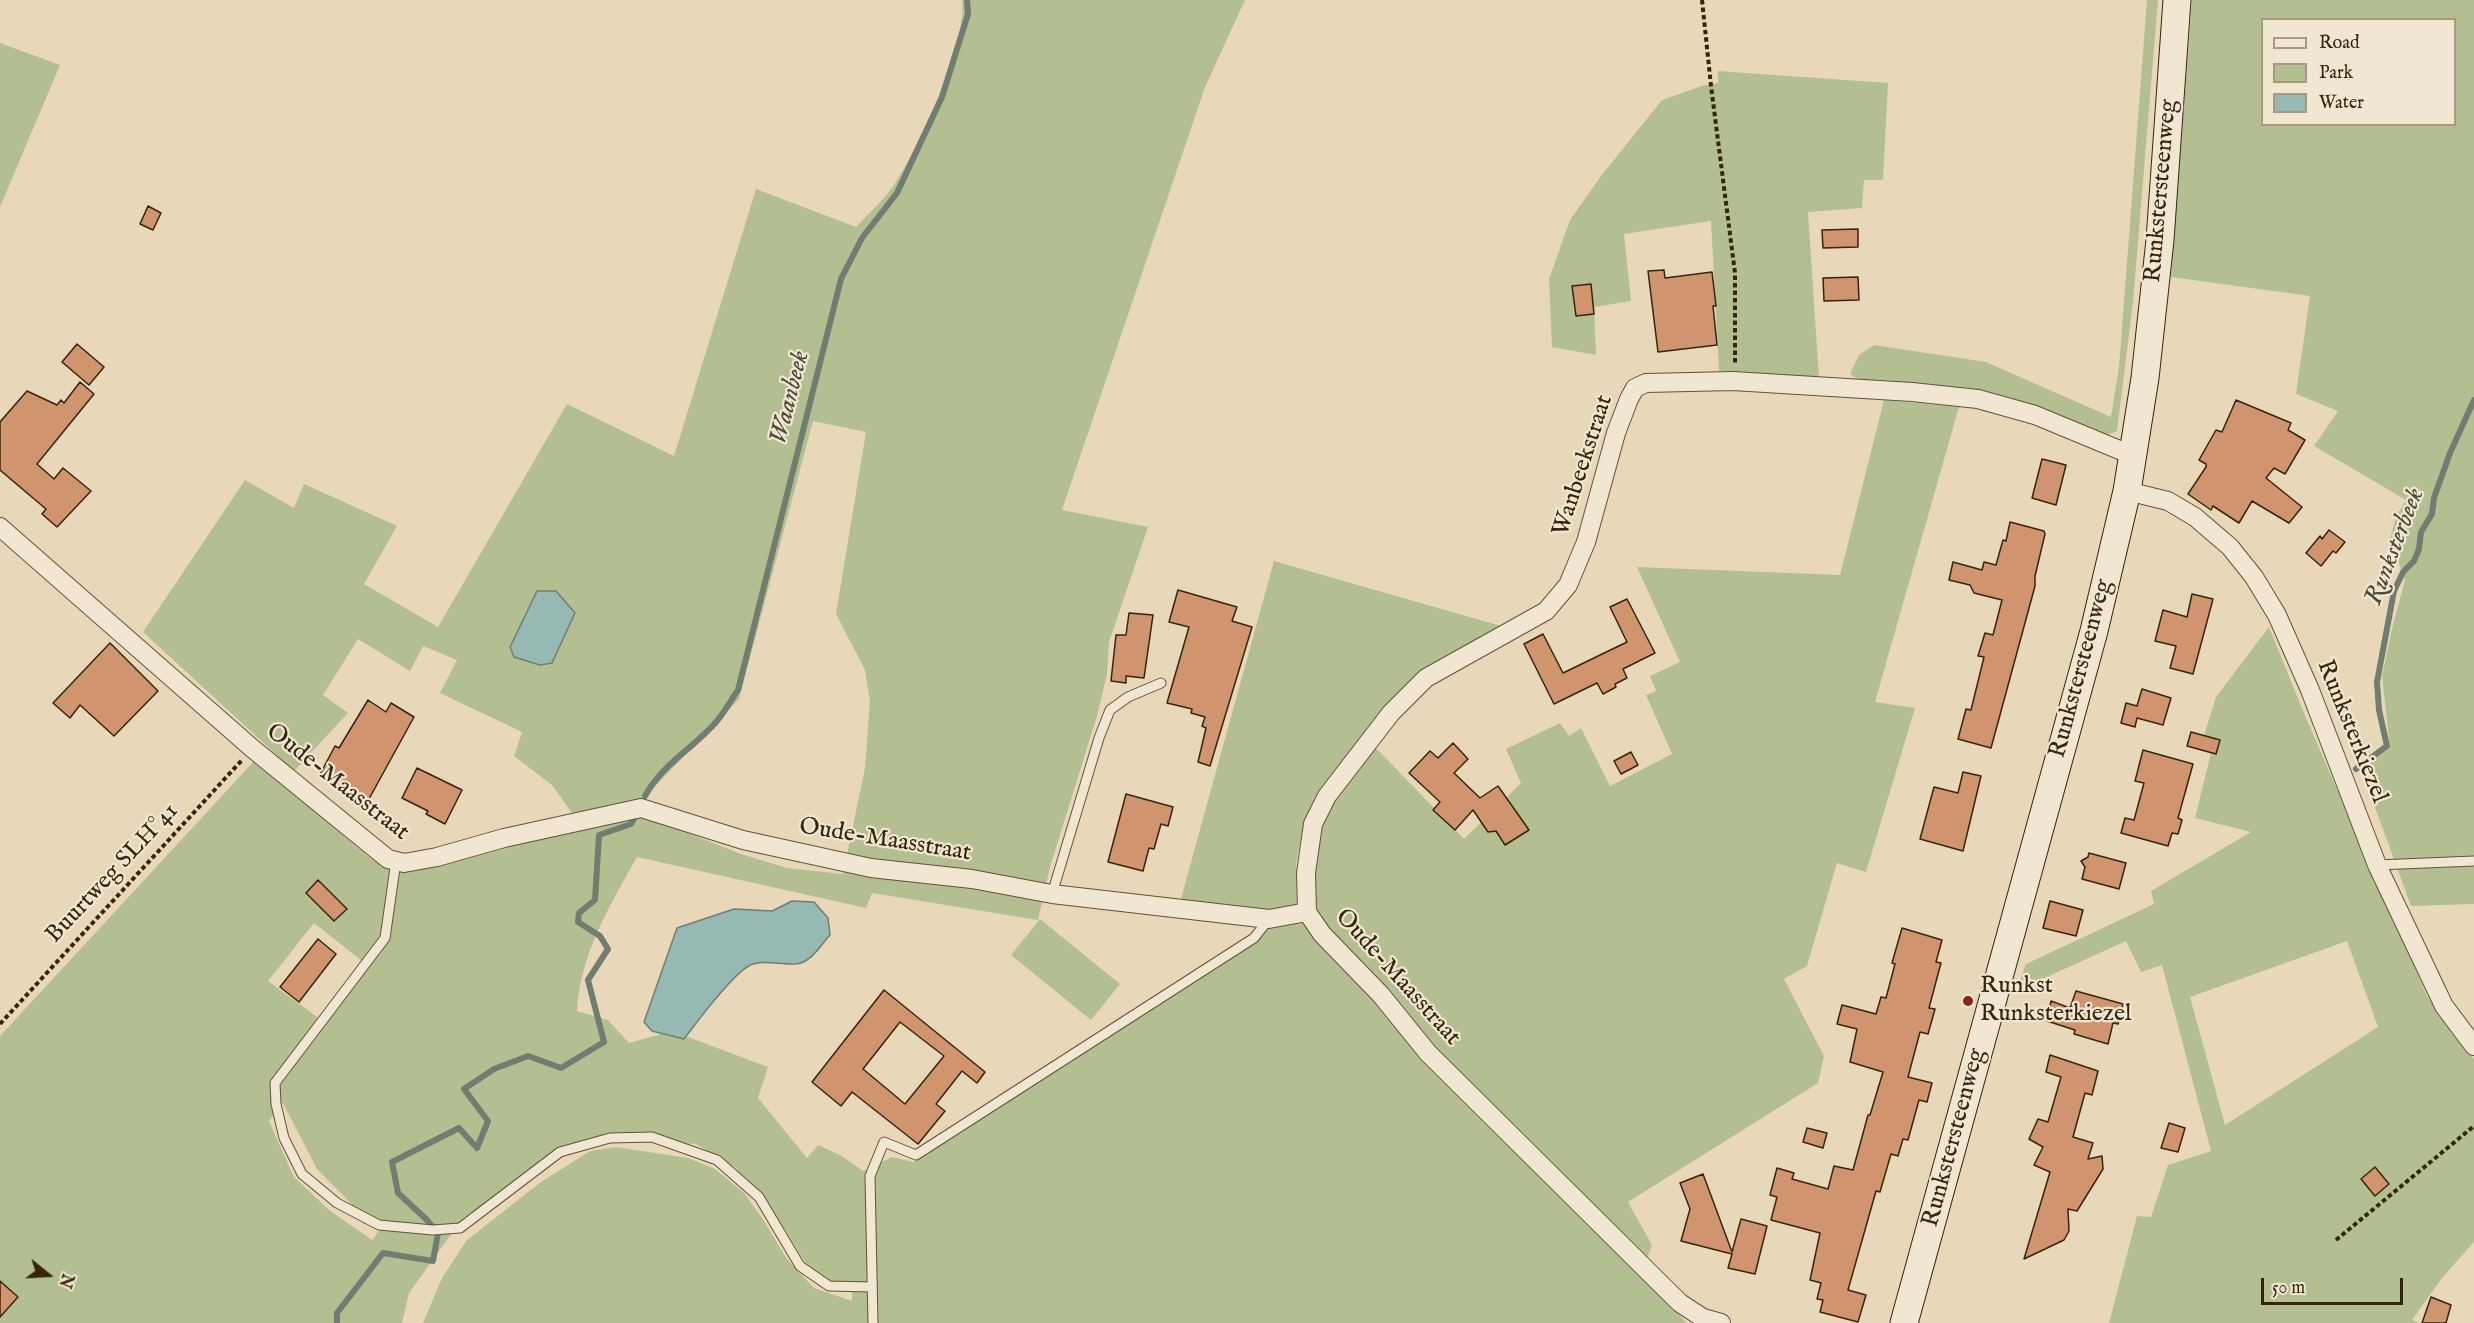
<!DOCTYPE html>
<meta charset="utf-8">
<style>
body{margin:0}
#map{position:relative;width:2474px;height:1323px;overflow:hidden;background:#e8d8b9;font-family:"IM FELL English",serif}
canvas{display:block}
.legend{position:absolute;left:2261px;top:18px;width:195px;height:108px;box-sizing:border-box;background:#f0e6d2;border:2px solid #a69883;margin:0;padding:8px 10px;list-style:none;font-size:18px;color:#36240c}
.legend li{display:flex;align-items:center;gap:12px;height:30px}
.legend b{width:30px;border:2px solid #a69883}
.north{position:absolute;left:18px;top:1245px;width:60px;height:60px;-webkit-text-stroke:4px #f0e6d2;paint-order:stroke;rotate:108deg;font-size:16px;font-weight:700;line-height:24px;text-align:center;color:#36240c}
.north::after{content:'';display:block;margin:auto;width:21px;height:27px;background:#36240c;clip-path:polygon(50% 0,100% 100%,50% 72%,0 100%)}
.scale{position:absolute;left:2261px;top:1278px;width:142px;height:27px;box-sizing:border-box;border:3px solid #36240c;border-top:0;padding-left:8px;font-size:18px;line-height:21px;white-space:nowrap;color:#36240c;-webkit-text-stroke:4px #f0e6d2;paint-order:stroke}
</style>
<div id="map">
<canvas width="2474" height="1323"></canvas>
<ul class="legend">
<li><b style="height:8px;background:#f0e6d2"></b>Road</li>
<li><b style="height:16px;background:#b4bf91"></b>Park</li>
<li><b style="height:16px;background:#97b9b3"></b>Water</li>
</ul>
<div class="north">N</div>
<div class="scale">50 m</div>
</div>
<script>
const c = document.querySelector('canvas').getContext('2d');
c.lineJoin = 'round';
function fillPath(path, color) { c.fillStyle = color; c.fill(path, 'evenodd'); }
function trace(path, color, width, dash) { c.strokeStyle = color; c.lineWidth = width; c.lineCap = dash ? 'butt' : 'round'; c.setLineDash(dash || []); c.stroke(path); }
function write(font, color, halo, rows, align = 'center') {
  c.font = font + ' "IM FELL English",serif'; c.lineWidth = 4.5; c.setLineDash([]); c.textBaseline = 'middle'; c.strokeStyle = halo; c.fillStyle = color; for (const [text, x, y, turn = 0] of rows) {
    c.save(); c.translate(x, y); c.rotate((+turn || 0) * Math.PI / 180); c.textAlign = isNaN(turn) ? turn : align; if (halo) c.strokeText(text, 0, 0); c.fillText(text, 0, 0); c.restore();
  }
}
fillPath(new Path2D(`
 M962 0H1245L1205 87 1062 510 1148 527 1109 642 1107 674 1097 716 1050 867 1038 920 872 893 866 908 637 857C610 905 580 955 577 1011L608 1020 629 1043 672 1031 768 1067 758 1098 807 1158 818 1145 842 1156 863 1171 892 1157 913 1162 1256 940 1258 926 1180 902 1274 561 1501 626 1374 723 1318 792 1310 808 1302 832 1296 864 1297 915 1300 924 1311 915C1315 869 1315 821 1345 782 1354 769 1365 758 1375 747L1464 839 1521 783 1506 749 1560 723 1569 736 1581 728 1610 786 1672 754 1646 695 1656 691 1650 676 1680 662 1637 567 1840 575 1884 400 1959 407 1875 702 1915 708 1866 872 1837 863 1807 966 1784 979 1824 1056 1818 1083 1628 1202 1652 1245 1641 1276 1687 1323H423L442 1278 467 1240 541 1182 590 1151 616 1147 688 1158 715 1169 744 1193 762 1218 787 1259 814 1288 852 1301V1288L836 1285 808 1267 786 1231 736 1168 696 1144 617 1138 584 1141 548 1161 462 1219 409 1293 402 1323H0V1036L255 760 352 843 370 858 388 868 442 861 645 816 741 854 787 868 843 874 865 768 870 701 865 670 836 614 866 432 813 421 739 699 643 799 572 813 552 785 514 756 522 732 440 693 457 660 423 646 410 671 358 639 323 695 348 713 294 771 143 632 245 480 294 508 304 484 397 526 364 584 438 627 567 404 674 456 756 189 856 227C869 213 884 200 894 185 918 150 968 41 962 0ZM314 923 367 965 324 1022 268 981ZM283 1103 317 1169 360 1213 381 1228 372 1240 329 1210 294 1177 269 1121Z
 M2147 0H2158L2133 302 2117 431 2104 437 2049 413 1862 382 1850 374 1859 355 1874 345 1986 362 2111 417 2119 367Z
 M2192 0H2474V904L2411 906 2361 769 2390 748 2382 676 2392 629 2405 580 2390 539 2396 517 2406 500 2314 446 2338 411 2296 394 2310 296 2171 277ZM2262 20H2454V124H2262Z
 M0 43 60 65 0 207Z
 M1718 71 1888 83 1883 180H1864L1862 208 1808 212 1819 378 1719 371 1711 221 1624 234 1631 301 1594 307 1596 355 1552 347 1549 279 1570 220 1601 176 1662 100 1705 85 1718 83Z
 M2269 627 2306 718 2427 996 2453 1035 2474 1059V1242L2442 1278 2412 1320 2419 1323H2109L2137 1216 2151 1217 2168 1165 2211 1151 2162 965 2141 972 2126 941 2016 991 2026 964 2154 904 2151 891 2251 832 2195 818 2212 749 2201 745 2216 697ZM2347 941 2378 1027 2225 1125 2190 997Z
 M1040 919 1120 984 1091 1020 1011 955Z`), '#b4bf91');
const water = new Path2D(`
 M537 591H556L575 613 552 663 540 665 514 657 510 647Z
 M792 901 814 902 828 918 830 935C821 945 810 964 795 964 781 965 767 960 753 964 736 969 696 1023 684 1039L652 1031 644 1022 677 928 734 909 772 911Z`);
fillPath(water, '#97b9b3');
trace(water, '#707d70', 1.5);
trace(new Path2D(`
 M2356 769 2387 746 2379 710 2377 682 2394 591 2403 572 2414 561 2419 549 2421 532 2432 514 2434 498 2450 453 2474 400
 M645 796C662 764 694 748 717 721 725 711 731 700 738 690L841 279 862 238 897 193 942 97 968 14 967 0
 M337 1323V1313L383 1253 433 1261 438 1233 426 1219 398 1193 392 1162 459 1128 477 1148 488 1121 464 1089 494 1069 528 1056 561 1068 604 1042 588 980 608 949 600 936 578 922 579 913 595 900 599 835 631 824 636 815`), '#707d70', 6);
const building = new Path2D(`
 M148 206 161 213 153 230 140 224Z
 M1858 229V247L1823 248 1822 230Z
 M1664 270 1665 278 1712 272 1716 306H1713L1717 345 1658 352 1648 271Z
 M1858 277 1859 300 1824 301 1823 278Z
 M1591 284 1594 314 1576 316 1572 286Z
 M77 344 104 367 89 385 62 362Z
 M80 382 94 394 37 464 54 479 63 468 91 491 57 527 42 514 46 509 0 470V422L27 391 57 405 61 400 64 403Z
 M2236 400 2291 423 2288 430 2305 440 2285 474 2274 468 2266 478 2302 507 2289 523 2252 501 2239 523 2213 506 2211 510 2188 494 2206 467V464L2199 460 2216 430 2222 432Z
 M2042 459 2066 465 2056 505 2032 498Z
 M2010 522 2044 531 2045 534 2035 576V586L1991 748 1958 739 1966 709 1971 710 1984 657 1978 656 1985 633 1993 635 2002 600 1974 593 1970 585 1949 580 1953 562 1982 570 1984 562 1996 565 2003 540 2006 541Z
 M2329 530 2345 542 2336 553 2333 551 2321 566 2306 553 2320 536 2322 539Z
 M1178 590 1237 607 1232 621 1252 627 1210 766 1198 762 1206 728 1202 726 1205 717 1191 713 1192 709 1167 703 1189 627 1169 622Z
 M2192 594 2213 599 2193 674 2170 668 2176 646 2155 641 2163 610 2187 617Z
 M1627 599 1655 653 1623 669 1627 678 1615 684 1616 687 1603 694 1597 683 1554 704 1524 644 1543 634 1563 673 1627 642 1610 607Z
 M1129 613 1153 615 1144 678 1126 676V683L1111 681 1116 635H1126Z
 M110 643 158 691 114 736 80 705 70 718 53 703Z
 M2142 689 2171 698 2163 725 2137 718 2135 727 2121 723 2126 703 2137 706Z
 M368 700 386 712 391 703 414 717 364 808 319 776 335 746 339 748Z
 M2191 732 2220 740 2216 754 2187 746Z
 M1453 743 1468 759 1454 773 1480 798 1498 786 1529 830 1505 845 1496 831 1488 832 1473 810 1455 830 1433 810 1440 802 1409 773 1430 751 1438 758Z
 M2143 750 2193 764 2178 818 2182 820 2178 834 2172 833 2168 846 2121 833 2125 818 2134 820 2144 783 2135 781Z
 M1631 752 1638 765 1621 774 1614 761Z
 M417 768 462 790 445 824 426 814 428 811 402 798Z
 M1963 772 1981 776 1963 851 1920 839 1934 787 1958 793Z
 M1126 794 1173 807 1168 826 1161 824 1154 849 1149 848 1143 871 1108 862Z
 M2089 853 2126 863 2119 889 2082 879 2085 867 2081 861 2088 857Z
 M318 880 347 909 334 921 306 893Z
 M2050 901 2083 910 2076 936 2043 928Z
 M1902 928 1942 940 1936 962 1941 963 1929 1008 1935 1009 1928 1034 1920 1032 1908 1077 1932 1083 1927 1102 1919 1100 1908 1140 1903 1139 1898 1156 1891 1154 1880 1192 1876 1191 1848 1290 1866 1295 1858 1322 1820 1312 1823 1300 1817 1299 1821 1283 1810 1280 1820 1233 1771 1220 1777 1197 1770 1195 1777 1168 1794 1173 1792 1179 1828 1189 1834 1166 1853 1170 1868 1115H1870L1883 1072 1850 1062 1857 1029 1837 1024 1842 1005 1876 1014 1881 997 1886 998 1895 964 1892 963Z
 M318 939 336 954 299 1002 280 987Z
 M884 990 985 1072 977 1083 962 1071 936 1104 945 1111 918 1144 852 1092 841 1106 812 1082ZM900 1022 944 1056 905 1104 863 1069Z
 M2076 991 2123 1004 2118 1024 2113 1023 2108 1044 2074 1034 2075 1030 2047 1021 2051 1001 2070 1008Z
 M2050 1055 2098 1071 2092 1095 2085 1093 2073 1137 2093 1143 2088 1159 2102 1156 2103 1169 2077 1211 2068 1209 2069 1231 2064 1240 2024 1259 2050 1172 2034 1165 2043 1147 2029 1139 2038 1119 2048 1122 2061 1077 2046 1072Z
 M2169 1123 2185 1128 2178 1152 2161 1148Z
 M1807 1128 1827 1133 1823 1148 1803 1142Z
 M2375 1167 2389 1184 2375 1196 2361 1179Z
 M1703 1174 1732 1252 1741 1219 1767 1226 1755 1274 1728 1268 1732 1254 1681 1241 1690 1209 1680 1183Z
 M0 1281 18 1297 0 1317Z
 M2431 1297 2451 1305 2446 1323H2422Z`);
fillPath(building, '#d0956f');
trace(building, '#36240c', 1.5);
const lane = new Path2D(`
 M396 861 385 938 275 1083 276 1104 284 1138 302 1174 337 1203 379 1225 433 1230 460 1228 560 1152 610 1138 652 1137 717 1160 759 1197 800 1266 829 1286 872 1287
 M2377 865 2474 861
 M1052 894 1099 738 1110 710 1128 697 1161 683
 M873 1323 870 1176 884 1142 916 1155 1254 938 1269 919`);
const street = new Path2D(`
 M2127 491 2168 501 2195 517 2230 547 2254 577 2277 615 2310 690 2377 865 2444 1006 2474 1046
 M0 527 253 749 388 859 404 863 437 857 504 838 641 808 743 840 871 868 972 879 1052 894 1269 919 1307 912
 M1307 912 1306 873 1313 824 1327 796 1391 713 1426 678 1546 611 1568 585 1586 542 1616 433 1629 399 1635 388 1646 383 1733 381 1912 392 1978 399 2035 415 2134 456
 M1307 912 1322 934 1381 995 1428 1053 1680 1303 1703 1318 1721 1323`);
const secondary = new Path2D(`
 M1904 1323 2094 631 2127 491 2145 378 2160 240 2177 0`);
trace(lane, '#625137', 11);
trace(street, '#625137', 20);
trace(secondary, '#36240c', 29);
trace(new Path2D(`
 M1702 0 1711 86 1735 273V365
 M0 1024 242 760
 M2336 1240 2474 1126`), '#36240c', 4, [4.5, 3]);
trace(lane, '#f0e6d2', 9);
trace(street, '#f0e6d2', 18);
trace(secondary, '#f0e6d2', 27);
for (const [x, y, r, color] of [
 [1968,1001,6,"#8f2418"]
]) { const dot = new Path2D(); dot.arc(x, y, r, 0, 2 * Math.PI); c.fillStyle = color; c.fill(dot); trace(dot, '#f0e6d2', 2); }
write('24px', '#36240c', '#f0e6d2', [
 ["Runkstersteenweg",2162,191,-85],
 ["Wanbeekstraat",1584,466,-72],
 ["Runkstersteenweg",2082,669,-75],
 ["Runksterkiezel",2351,732,68],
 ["Oude-Maasstraat",337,783,38],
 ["Oude-Maasstraat",885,841,9],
 ["Buurtweg SLH°41",113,874,-47],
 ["Oude-Maasstraat",1397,978,48],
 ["Runkstersteenweg",1955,1138,-75]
]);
write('24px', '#36240c', '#f0e6d2', [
 ["Runkst",1980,987],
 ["Runksterkiezel",1980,1015]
], 'left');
write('italic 26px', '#4e4936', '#f0e6d2', [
 ["Waanbeek",791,398,-76],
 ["Runksterbeek",2396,547,-69]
]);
</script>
